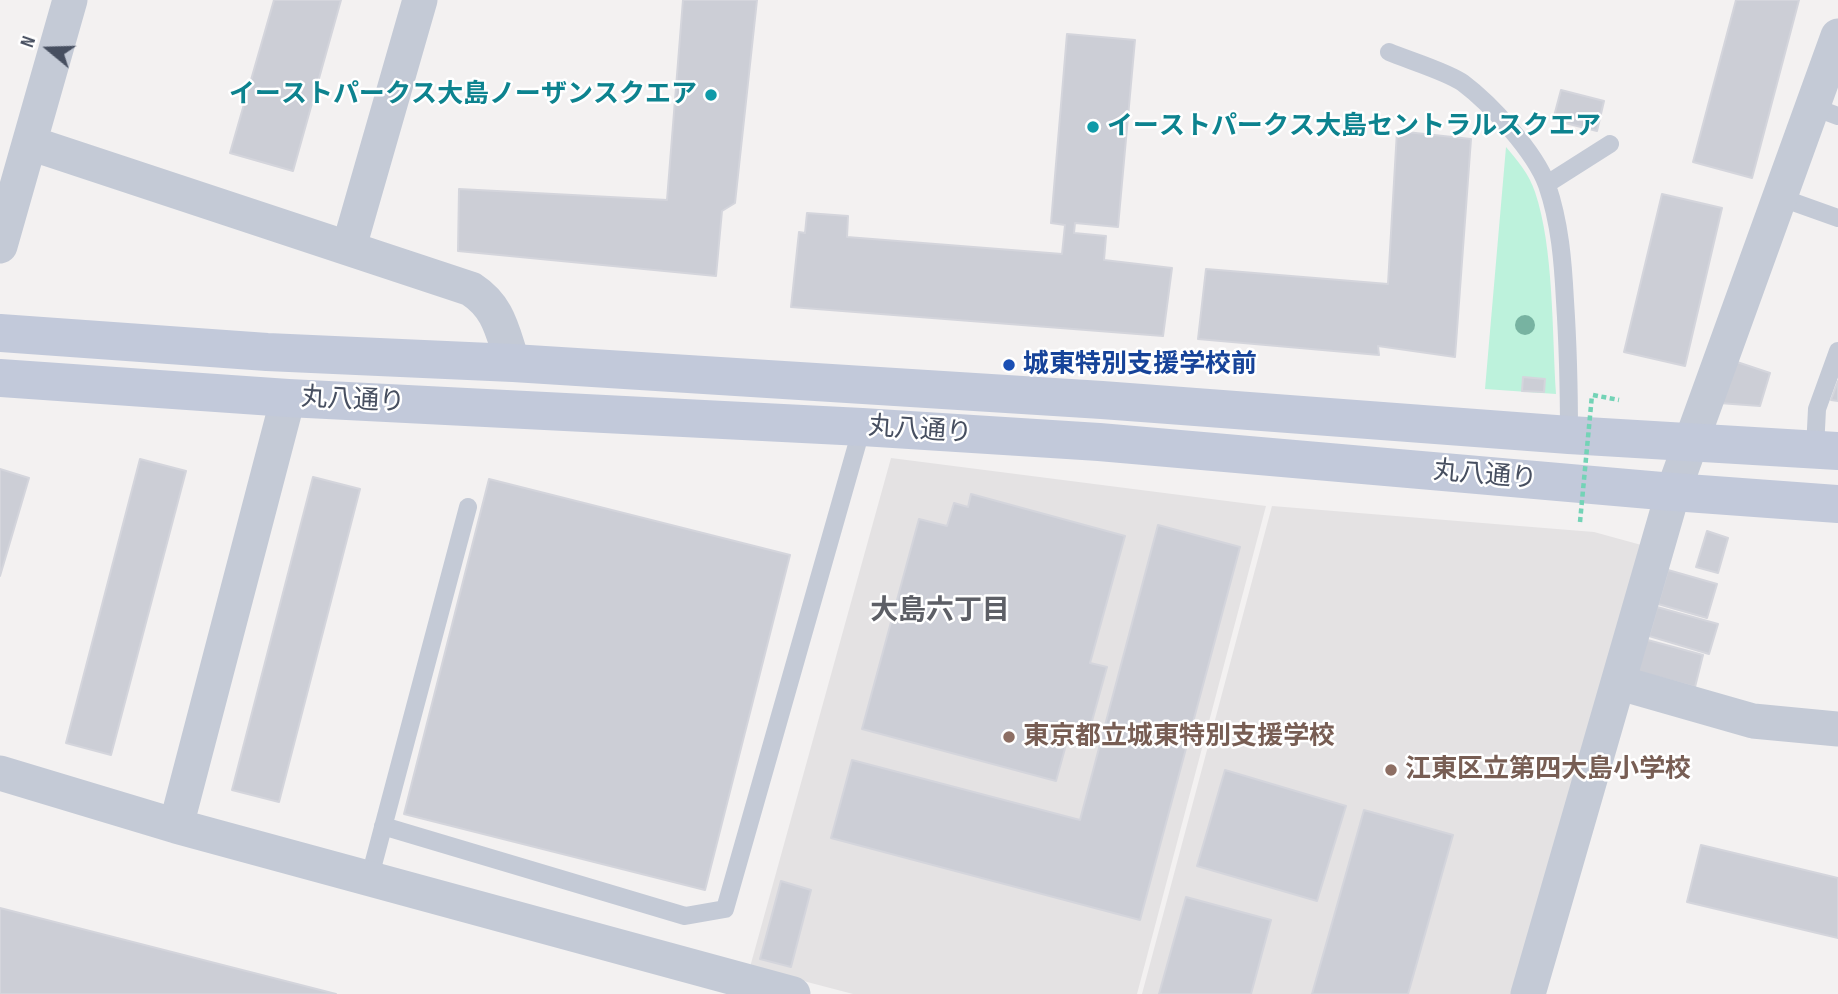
<!DOCTYPE html>
<meta charset="utf-8">
<style>
body{margin:0}
#map{position:relative;width:1838px;height:994px;overflow:hidden;background:#f3f1f1;font-family:"Sofia Sans Condensed",sans-serif}
canvas{display:block}
.north{position:absolute;left:14px;top:14px;width:70px;height:70px;-webkit-text-stroke:5px #fff;paint-order:stroke;rotate:289deg;font-size:19px;font-weight:700;line-height:28px;text-align:center;color:#474f60}
.north::after{content:'';display:block;margin:auto;width:24px;height:32px;background:#474f60;clip-path:polygon(50% 0,100% 100%,50% 72%,0 100%)}
</style>
<div id="map">
<canvas width="1838" height="994"></canvas>
<div class="north">N</div>
</div>
<script>
const c = document.querySelector('canvas').getContext('2d');
c.lineJoin = 'round';
function fillPath(path, color) { c.fillStyle = color; c.fill(path, 'evenodd'); }
function trace(path, color, width, dash) { c.strokeStyle = color; c.lineWidth = width; c.lineCap = dash ? 'butt' : 'round'; c.setLineDash(dash || []); c.stroke(path); }
function write(font, color, halo, rows, align = 'center') {
  c.font = font + ' "Sofia Sans Condensed","Noto Sans JP",sans-serif'; c.lineWidth = 5; c.setLineDash([]); c.textBaseline = 'middle'; c.strokeStyle = halo; c.fillStyle = color; for (const [text, x, y, turn = 0] of rows) {
    c.save(); c.translate(x, y); c.rotate((+turn || 0) * Math.PI / 180); c.textAlign = isNaN(turn) ? turn : align; if (halo) c.strokeText(text, 0, 0); c.fillText(text, 0, 0); c.restore();
  }
}
fillPath(new Path2D(`
 M891 458 1266 506 1137 994H853L750 967Z
 M1272 506 1594 532 1645 546 1517 994H1142Z`), '#e4e2e3');
fillPath(new Path2D(`
 M1506 147C1518 161 1529 174 1535 192 1554 248 1552 333 1556 394L1485 389Z`), '#bdf2dc');
const building = new Path2D(`
 M274 0H341L293 171 230 153Z
 M683 0H757L735 203 722 211 716 276 458 251 459 189 667 200Z
 M1736 0H1799L1752 178 1693 162Z
 M1067 34 1135 40 1118 227 1075 223 1074 233 1106 236 1104 260 1172 268 1163 336 791 307 799 232 805 233 807 213 848 216 847 237 1062 254 1065 225 1051 223Z
 M1561 90 1604 101 1597 131 1553 120Z
 M1397 131 1471 139 1455 357 1378 346 1379 355 1198 339 1206 269 1388 284Z
 M1662 194 1722 208 1685 366 1624 352Z
 M1734 361 1770 373 1760 406 1719 403Z
 M1523 377 1545 379 1544 392 1522 391Z
 M1838 381V401L1831 400Z
 M140 459 186 471 111 755 66 743Z
 M0 469 29 478 0 576Z
 M313 477 360 489 279 802 232 790Z
 M489 479 790 555 705 890 404 814Z
 M971 494 1125 536 1090 663 1107 667 1087 739 1069 734 1056 781 862 729 919 519 947 526 954 503 968 507Z
 M1158 525 1240 547 1140 920 831 838 852 760 1080 820Z
 M1707 531 1728 538 1718 573 1696 567Z
 M1668 570 1717 584 1707 618 1658 604Z
 M1657 607 1718 624 1709 654 1649 636Z
 M1644 639 1703 655 1695 687 1635 671Z
 M1225 770 1346 806 1317 901 1197 866Z
 M1364 810 1453 835 1408 994H1312Z
 M1701 845 1838 878V938L1687 902Z
 M781 881 811 890 791 967 760 959Z
 M1186 897 1271 920 1251 994H1159Z
 M0 908 336 994H0Z`);
fillPath(building, '#ccced6');
trace(building, '#d4d5dc', 2);
trace(new Path2D(`
 M1593 395 1619 400`), '#73d3b6', 4.5, [5, 3.5]);
trace(new Path2D(`
 M1389 52C1408 60 1448 72 1463 83 1491 104 1535 152 1547 185 1560 223 1563 262 1565 301 1568 346 1569 390 1569 435
 M1811 106 1838 116
 M1547 184 1610 144
 M1779 197 1838 218
 M1815 449 1817 409 1838 351
 M383 826 685 916 725 909 862 427
 M369 880 468 507`), '#c4cad6', 18);
trace(new Path2D(`
 M30 143 471 289C500 308 502 332 513 363
 M0 246 70 0
 M349 247 420 0
 M1620 683 1753 721 1838 729
 M0 773 176 826 793 994
 M176 826 288 398
 M1528 994 1673 492 1838 36`), '#c4cad6', 35);
trace(new Path2D(`
 M0 333 267 352 513 363 1102 400 1569 435 1838 451
 M0 378 288 398 862 427 1099 442 1673 492 1838 504`), '#c2c9da', 38);
trace(new Path2D(`
 M1580 522 1592 395`), '#73d3b6', 4.5, [5, 3.5]);
c.fillStyle = '#77b3a1';
for (const [x, y] of [
 [1525,325]
]) { c.beginPath(); c.arc(x, y, 10, 0, 2 * Math.PI); c.fill(); }
for (const [x, y, r, color] of [
 [711,95,7,"#0f9aa8"],
 [1093,127,7,"#0f9aa8"],
 [1009,365,7,"#1a4fb4"],
 [1009,737,7,"#8d6e63"],
 [1391,770,7,"#8d6e63"]
]) { const dot = new Path2D(); dot.arc(x, y, r, 0, 2 * Math.PI); c.fillStyle = color; c.fill(dot); trace(dot, '#fff', 2.5); }
write('bold 26px', '#0d838f', '#fff', [
 ["イーストパークス大島ノーザンスクエア",697,95],
 ["イーストパークス大島セントラルスクエア",1107,127,"left"]
], 'right');
write('bold 26px', '#164399', '#fff', [
 ["城東特別支援学校前",1023,365]
], 'left');
write('26px', '#474f60', '#fff', [
 ["丸八通り",353,401,3],
 ["丸八通り",920,431,4],
 ["丸八通り",1485,476,5]
]);
write('bold 26px', '#785e54', '#fff', [
 ["東京都立城東特別支援学校",1023,737],
 ["江東区立第四大島小学校",1405,770]
], 'left');
write('bold 28px', '#5d5f66', '#fff', [
 ["大島六丁目",940,612]
]);
</script>
